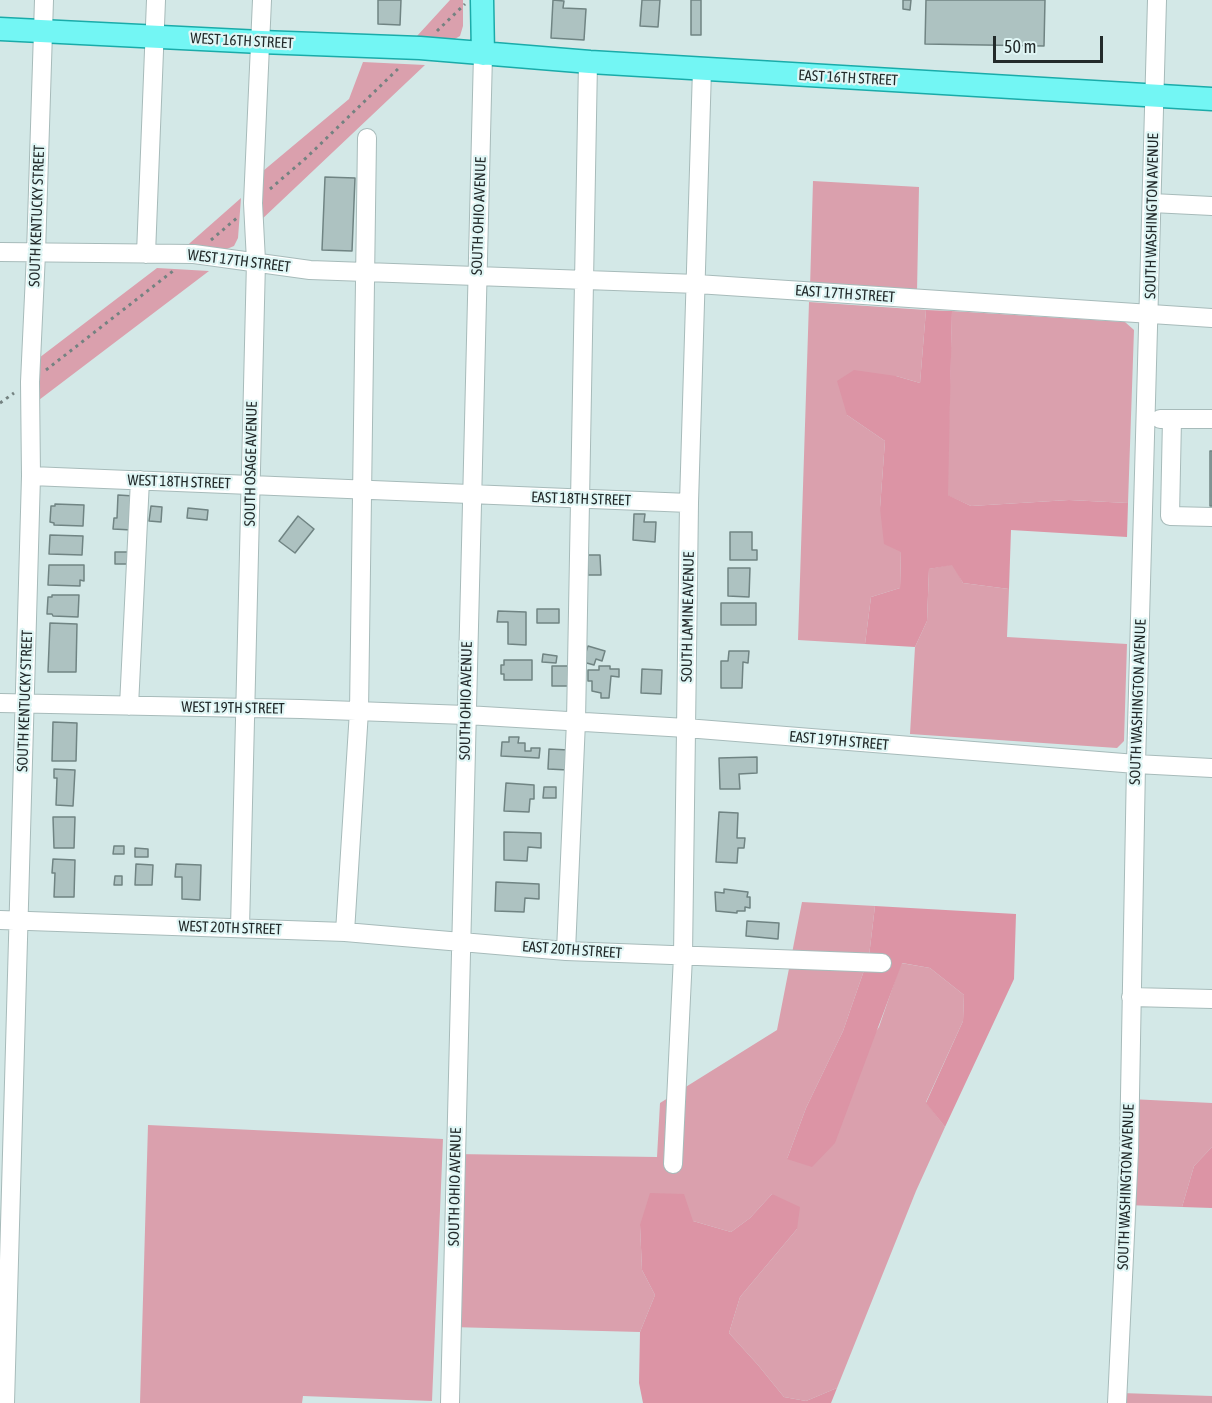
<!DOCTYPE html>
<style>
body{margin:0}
#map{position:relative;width:1212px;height:1403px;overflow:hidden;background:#d3e8e7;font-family:"Asap Condensed",sans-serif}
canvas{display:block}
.scale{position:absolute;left:993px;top:36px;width:110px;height:27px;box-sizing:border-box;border:3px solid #222a2a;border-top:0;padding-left:8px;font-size:18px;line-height:21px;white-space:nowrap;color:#222a2a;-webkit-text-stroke:4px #e0f6f5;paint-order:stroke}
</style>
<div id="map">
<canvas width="1212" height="1403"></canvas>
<div class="scale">50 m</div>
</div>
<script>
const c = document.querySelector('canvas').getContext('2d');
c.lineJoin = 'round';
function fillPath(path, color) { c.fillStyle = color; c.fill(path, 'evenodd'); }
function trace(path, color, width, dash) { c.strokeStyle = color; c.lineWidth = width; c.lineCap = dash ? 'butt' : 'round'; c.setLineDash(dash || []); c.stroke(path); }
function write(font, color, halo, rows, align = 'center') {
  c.font = font + ' "Asap Condensed",sans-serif'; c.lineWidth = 4.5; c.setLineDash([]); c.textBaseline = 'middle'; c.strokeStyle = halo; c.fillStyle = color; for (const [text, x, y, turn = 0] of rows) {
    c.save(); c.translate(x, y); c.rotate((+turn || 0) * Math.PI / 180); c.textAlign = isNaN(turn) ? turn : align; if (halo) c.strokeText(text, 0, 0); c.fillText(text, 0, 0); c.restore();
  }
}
fillPath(new Path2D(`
 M450 0H463V26L460 36 453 40 417 36Z
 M363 62 425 65 260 221 263 171 349 99Z
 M813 181 919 187 917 292 810 288Z
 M241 198 238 238 234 246 222 251 182 250Z
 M157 268 209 271 35 403V361Z
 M809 302 926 310 920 383 896 376 847 415 885 441 880 508 901 551 900 588 871 597 865 644 798 640Z
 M952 311 1125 322 1134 330 1128 503 1069 500 971 506 947 495Z
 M953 564 963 583 1009 589 1007 637 1127 644 1124 741 1117 748 910 734 915 647 927 621 929 569Z
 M802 902 875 906 869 956 843 1031 806 1108 787 1159 879 1027 901 963 930 968 964 995 963 1021 926 1102 945 1127 916 1191 837 1388 806 1401 784 1397 758 1365 729 1333 740 1297 797 1229 772 1194 750 1218 731 1232 693 1221 640 1225 642 1270 655 1295 640 1332 451 1327 455 1154 657 1157 660 1103 777 1030Z
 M1130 1099 1212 1103V1147L1194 1166 1182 1207 1126 1205Z
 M148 1125 443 1139 432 1401 303 1396 302 1403H140Z
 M1121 1393 1212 1396V1403H1121Z`), '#daa0ad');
fillPath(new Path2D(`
 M926 310 952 311 948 495 971 506 1069 500 1128 503 1127 537 1011 530 1009 589 963 583 952 565 929 569 927 621 915 647 865 644 871 597 900 588 901 552 884 544 880 508 885 441 847 415 837 381 854 370 896 376 920 383Z
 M875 906 1016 914 1014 979 945 1127 926 1103 963 1021 964 995 930 968 902 963 835 1143 812 1167 787 1159 806 1108 843 1031 869 956Z
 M1212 1147V1208L1182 1207 1194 1166Z
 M650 1193 684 1194 693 1221 731 1232 750 1218 772 1194 800 1207 797 1229 740 1297 729 1333 758 1365 784 1397 806 1401 837 1388 831 1403H643L639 1383 640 1332 655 1295 642 1270 640 1225Z`), '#dc94a5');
const building = new Path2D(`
 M378 0H401L400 25 378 24Z
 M553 0 564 1 563 8 586 9 584 40 551 38Z
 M642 0H660L658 27 640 26Z
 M691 0H701V35H691Z
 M903 0H911L910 10 903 9Z
 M926 0H1045L1044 46 925 44Z
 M325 177 355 178 352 251 322 250Z
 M1210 451H1212V506H1210Z
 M118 495 134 496 132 530 113 529 114 518H117Z
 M55 504 84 505 83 526 54 525V523L50 522 51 506H55Z
 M151 506 162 507 161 522 149 521Z
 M188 508 208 510 207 520 187 518Z
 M634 514H645L644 522H656L655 542 633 540Z
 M298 516 314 529 295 553 279 541Z
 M730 532H752V550H757V560H730Z
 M50 535 83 536 82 555 49 554Z
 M115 552H134V564H115Z
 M587 555H600L601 575H588Z
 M49 565H84V581L80 580V586L48 585Z
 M728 568H750L749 597 728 596Z
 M52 595H79L78 617 53 616 52 614H47L48 597H52Z
 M721 603H756V625H721Z
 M537 609H559V623H537Z
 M498 611 526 612V645L508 644V622H497Z
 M50 623 77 624 76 672H48Z
 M588 646 605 651 602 661 596 659 594 665 583 662Z
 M729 651H749L748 663 743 662 742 688H721V661H728Z
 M543 654 557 656 556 663 542 662Z
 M504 660H532V680H504V674H501V665H504Z
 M552 666H574V686H552Z
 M599 666H610V669H619V677L611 676 609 698H601V693L592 691V681H588V670H599Z
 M642 669 662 670 661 694 641 693Z
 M53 722 77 723 76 761H52Z
 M509 737H519L518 743H525V751H531V748H540L539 758 501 756 502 742H509Z
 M549 749 569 750 568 770 548 769Z
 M757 757V773L739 774 740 789H720L719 758Z
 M54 769 75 770 73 806 56 805 57 778H54Z
 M506 783 534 785V799H530L529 812 504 811Z
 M544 787H556V798H543Z
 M719 812 738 813 737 838H745L744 848H738L737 863 716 862Z
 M53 817H75L74 848H54Z
 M504 832 541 833V848L528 847 527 861 504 860Z
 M114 846H124V854H113Z
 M135 848 148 849V857H135Z
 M53 859 75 860 74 897H54L55 873H52Z
 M136 864 153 865 152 885H135Z
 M176 864 201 865 200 900 182 899V877H175Z
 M115 876H122V885H114Z
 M496 882 539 884V899L525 898 524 912 495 911Z
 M724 889 748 892 747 897H750V908L745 907V911H737V913L716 911 715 892 724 893Z
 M747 921 779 923 778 939 746 936Z`);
fillPath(building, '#adc2c1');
trace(building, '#708483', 1.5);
const minor = new Path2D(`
 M1152 203 1212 206
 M0 252 194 254 310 270 697 284 1212 318
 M146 254 156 0
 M1160 419H1212
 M1172 419 1170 516 1212 517
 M31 476 689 503
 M0 703 301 709 466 715 686 728 1136 764 1212 768
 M129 706 140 480
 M0 920 345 932 566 951 882 963
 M240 928 256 261 253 203 262 0
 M345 932 359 711 367 138
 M566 951 576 721 588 62
 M1131 997 1212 999
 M673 1164 683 956 689 503 702 69
 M5 1403 31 476 30 382 36 253 44 0
 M450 1403 483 54
 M1117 1403 1129 1151 1136 764 1157 0`);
const major = new Path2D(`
 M482 0 483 54
 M0 29 261 42 420 48 590 62 1212 99`);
trace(minor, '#a7bbba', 20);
trace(major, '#1aaba9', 25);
trace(new Path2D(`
 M437 31 465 4
 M270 189 306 158 401 66
 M211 240 238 217
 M46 370 173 271
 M0 403 14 393`), '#748281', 3, [3, 4.5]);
trace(minor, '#fff', 18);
trace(major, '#73f6f4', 22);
write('15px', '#222a2a', '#e0f6f5', [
 ["WEST 16TH STREET",242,41,3],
 ["EAST 16TH STREET",848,78,3],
 ["SOUTH KENTUCKY STREET",37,216,-88],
 ["SOUTH OHIO AVENUE",479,216,-88],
 ["SOUTH WASHINGTON AVENUE",1152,216,-89],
 ["WEST 17TH STREET",239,261,7],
 ["EAST 17TH STREET",845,294,4],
 ["SOUTH OSAGE AVENUE",251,464,-89],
 ["WEST 18TH STREET",179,482,2],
 ["EAST 18TH STREET",581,499,2],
 ["SOUTH LAMINE AVENUE",688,617,-89],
 ["SOUTH KENTUCKY STREET",25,701,-88],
 ["SOUTH OHIO AVENUE",466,701,-89],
 ["SOUTH WASHINGTON AVENUE",1138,702,-88],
 ["WEST 19TH STREET",233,708,1],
 ["EAST 19TH STREET",839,741,5],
 ["WEST 20TH STREET",230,928,2],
 ["EAST 20TH STREET",572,950,4],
 ["SOUTH OHIO AVENUE",455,1187,-89],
 ["SOUTH WASHINGTON AVENUE",1126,1187,-88]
]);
</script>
